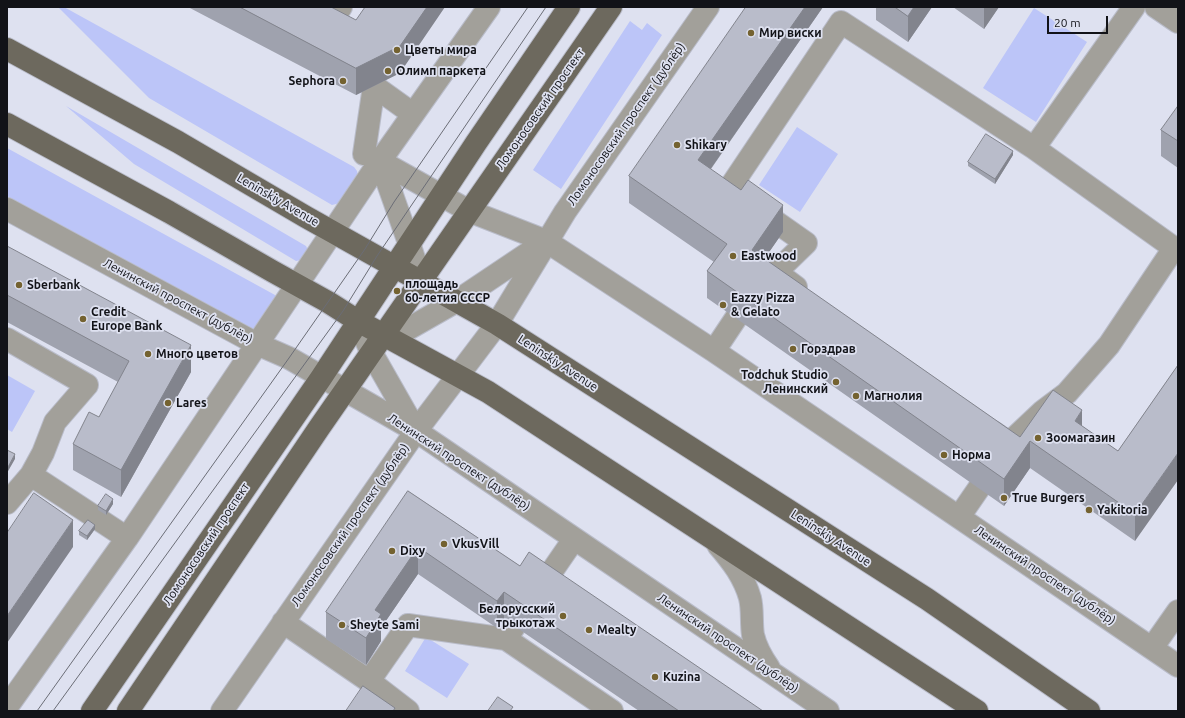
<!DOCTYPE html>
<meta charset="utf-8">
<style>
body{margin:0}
#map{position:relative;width:1185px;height:718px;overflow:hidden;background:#dee1f0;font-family:Ubuntu,sans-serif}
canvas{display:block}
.frame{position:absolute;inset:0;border:8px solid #121318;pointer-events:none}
.scale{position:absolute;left:1047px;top:16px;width:61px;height:18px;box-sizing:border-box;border:2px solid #121318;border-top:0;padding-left:5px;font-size:12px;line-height:14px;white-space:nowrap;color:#121318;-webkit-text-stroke:3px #dee1f0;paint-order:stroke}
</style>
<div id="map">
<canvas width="1185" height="718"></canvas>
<div class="frame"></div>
<div class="scale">20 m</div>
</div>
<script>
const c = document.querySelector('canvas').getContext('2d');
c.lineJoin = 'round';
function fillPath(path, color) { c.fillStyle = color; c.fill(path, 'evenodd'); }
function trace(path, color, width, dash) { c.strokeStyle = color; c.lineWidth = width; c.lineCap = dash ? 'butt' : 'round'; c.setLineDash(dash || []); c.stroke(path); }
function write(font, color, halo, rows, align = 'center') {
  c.font = font + ' Ubuntu,sans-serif'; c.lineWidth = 3.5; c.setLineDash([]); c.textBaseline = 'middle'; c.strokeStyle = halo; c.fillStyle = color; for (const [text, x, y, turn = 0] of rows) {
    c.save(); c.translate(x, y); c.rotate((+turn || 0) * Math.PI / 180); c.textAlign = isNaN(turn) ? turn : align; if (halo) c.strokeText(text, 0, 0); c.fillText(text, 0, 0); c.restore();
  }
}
fillPath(new Path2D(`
 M58 7H64L354 167 357 171 358 178 340 203 332 205 149 98Z
 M1034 8 1087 42 1036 122 983 88Z
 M630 21 642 30 647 23 662 35 561 189 533 170Z
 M66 106 306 246 308 250 301 260 296 261 134 164Z
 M797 127 838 154 800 212 759 185Z
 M7 148 275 295 278 308 255 335 7 196Z
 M7 375 35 391 12 432 7 429Z
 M426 637 469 664 447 698 405 671Z`), '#bcc5f8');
const minor = new Path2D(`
 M322 7 336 14 341 7
 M1156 7 1178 22
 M364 154 374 86 413 114
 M380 161 469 211 546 241 714 351 1178 666
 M380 161 409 243 421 280
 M7 209 257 344 289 358 416 431 828 711
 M796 287 776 272 806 243 729 189 841 22 1034 148
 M358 321 371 352 416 431
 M384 334 408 329 457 301 542 244
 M7 339 87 385 55 422 43 453 31 475 127 538
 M714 351 736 318
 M993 432 1009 443 1043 411 1067 393 1109 345 1174 248 1034 148 1134 7
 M7 503 31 475
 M959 517 979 488
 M718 545C732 561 744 577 750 598 753 610 751 623 753 635 756 648 762 658 769 668
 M541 587 574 539
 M283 622 369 681 408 625 506 639
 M514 627 506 639 612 711
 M1152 648 1178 611
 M369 681 408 711
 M7 707 127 538 380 161 489 7
 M222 711 416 431 497 324 565 212 708 7`);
const major = new Path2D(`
 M7 49 178 142 306 217 497 324 927 599 1089 711
 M7 124 169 212 272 271 328 302 358 321 488 392 977 711
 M92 711 321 378 476 143 569 7
 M128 711 319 428 611 7`);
trace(minor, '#b9bcc9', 24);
trace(major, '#b9bcc9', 24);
trace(minor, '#a2a09a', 22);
trace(major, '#6d695e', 22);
trace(new Path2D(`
 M37 711 289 358 365 249 394 202 528 7
 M53 711 343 311 377 256 546 7`), '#6b6d76', 1);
fillPath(new Path2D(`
 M188 7H331L400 73 356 95Z
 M746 7H823L711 169 783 232 764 259 1020 437 1082 426 1118 451 1178 365 1135 541 1030 468 1004 506 707 298V271L714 262 629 203V176Z
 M876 7H932L908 42 876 20Z
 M953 7H999L984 29Z
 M1178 106V168L1161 156V130Z
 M1013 155 995 184 968 166V162Z
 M7 246 191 372 121 497 73 470V444L99 417 118 382 7 322Z
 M408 491 520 566 763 711H639L504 619 497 628 418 574 381 628V641L366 665 326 639V612Z
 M113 504 106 515 98 510V506Z
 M95 529 87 540 79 535V531Z`), '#9fa2ae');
fillPath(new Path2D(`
 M427 7H445L400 73 356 95V68Z
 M805 7H823L698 187V160Z
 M914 7H932L908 42V16Z
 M984 7H999L984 29Z
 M1013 151V155L995 184V179Z
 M783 205V232L752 277V250Z
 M191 345V372L121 497V470Z
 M1082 410V437L1075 421Z
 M1030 441V468L1004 506V479Z
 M1178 453V480L1135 541V514Z
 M15 454V459L7 473V469Z
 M113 499V504L106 515V511Z
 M73 520V547L7 643V616Z
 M95 525V529L87 540V536Z
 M418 547V574L381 628V641L366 665V638L375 610Z
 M504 592V619L497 628V601Z`), '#82848d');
const building = new Path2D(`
 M240 7H331L356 20 365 7H427L400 46 356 68Z
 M746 7H805L698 160 741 190 748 180 783 205 752 250 1020 437 1053 390 1082 410 1075 421 1118 451 1178 365V453L1135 514 1030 441 1004 479 707 271 727 244 629 176Z
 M895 7H914L908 16Z
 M1178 106V141L1161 130Z
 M986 134 1013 151 995 179 968 162Z
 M7 246 191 345 121 470 73 444 89 412 99 417 129 361 7 295Z
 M7 450 15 454 7 469Z
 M408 491 520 566 529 552 763 711H679L504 592 497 601 418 547 375 610 381 614 366 638 326 612Z
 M34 493 73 520 7 616V533Z
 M106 494 113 499 106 511 98 506Z
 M88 520 95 525 87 536 79 531Z
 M363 686 395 708 393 711H346Z
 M498 697 513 707 510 711H488Z`);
fillPath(building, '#b9bcca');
trace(building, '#82848d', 1);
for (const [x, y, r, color] of [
 [751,33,4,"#746230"],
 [397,50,4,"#746230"],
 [388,71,4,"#746230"],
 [343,81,4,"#746230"],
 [677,145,4,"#746230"],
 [733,256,4,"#746230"],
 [19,285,4,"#746230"],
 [397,291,4,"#746230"],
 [723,305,4,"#746230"],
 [83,319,4,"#746230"],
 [793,349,4,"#746230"],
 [148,354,4,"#746230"],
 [836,382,4,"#746230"],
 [856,396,4,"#746230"],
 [168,403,4,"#746230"],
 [1038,438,4,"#746230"],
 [944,455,4,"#746230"],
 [1004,498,4,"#746230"],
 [1089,510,4,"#746230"],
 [444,544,4,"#746230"],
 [392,551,4,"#746230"],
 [563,616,4,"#746230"],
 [342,625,4,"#746230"],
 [589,630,4,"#746230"],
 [655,677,4,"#746230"]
]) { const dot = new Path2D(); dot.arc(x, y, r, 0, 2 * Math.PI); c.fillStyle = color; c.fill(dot); trace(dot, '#dee1f0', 1.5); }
write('bold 12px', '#121318', '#dee1f0', [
 ["Мир виски",759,33],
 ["Цветы мира",405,50],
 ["Олимп паркета",396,71],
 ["Sephora",335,81,"right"],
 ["Shikary",685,145],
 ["Eastwood",741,256],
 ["площадь",405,284],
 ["60-летия СССР",405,298],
 ["Sberbank",27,285],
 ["Eazzy Pizza",731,298],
 ["& Gelato",731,312],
 ["Credit",91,312],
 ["Europe Bank",91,326],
 ["Горздрав",801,349],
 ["Много цветов",156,354],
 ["Todchuk Studio",828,375,"right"],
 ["Ленинский",828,389,"right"],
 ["Магнолия",864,396],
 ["Lares",176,403],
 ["Зоомагазин",1046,438],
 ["Норма",952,455],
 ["True Burgers",1012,498],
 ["Yakitoria",1097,510],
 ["VkusVill",452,544],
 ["Dixy",400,551],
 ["Белорусский",555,609,"right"],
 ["трыкотаж",555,623,"right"],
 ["Sheyte Sami",350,625],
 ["Mealty",597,630],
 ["Kuzina",663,677]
], 'left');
write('12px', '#121318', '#dee1f0', [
 ["Ломоносовский проспект",540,109,-55],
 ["Ломоносовский проспект (дублёр)",626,124,-55],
 ["Leninskiy Avenue",278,200,30],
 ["Ленинский проспект (дублёр)",178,301,28],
 ["Leninskiy Avenue",558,363,33],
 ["Ленинский проспект (дублёр)",459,462,33],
 ["Ломоносовский проспект (дублёр)",350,525,-55],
 ["Leninskiy Avenue",831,538,33],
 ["Ломоносовский проспект",206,544,-56],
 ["Ленинский проспект (дублёр)",1045,575,34],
 ["Ленинский проспект (дублёр)",728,643,34]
]);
</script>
